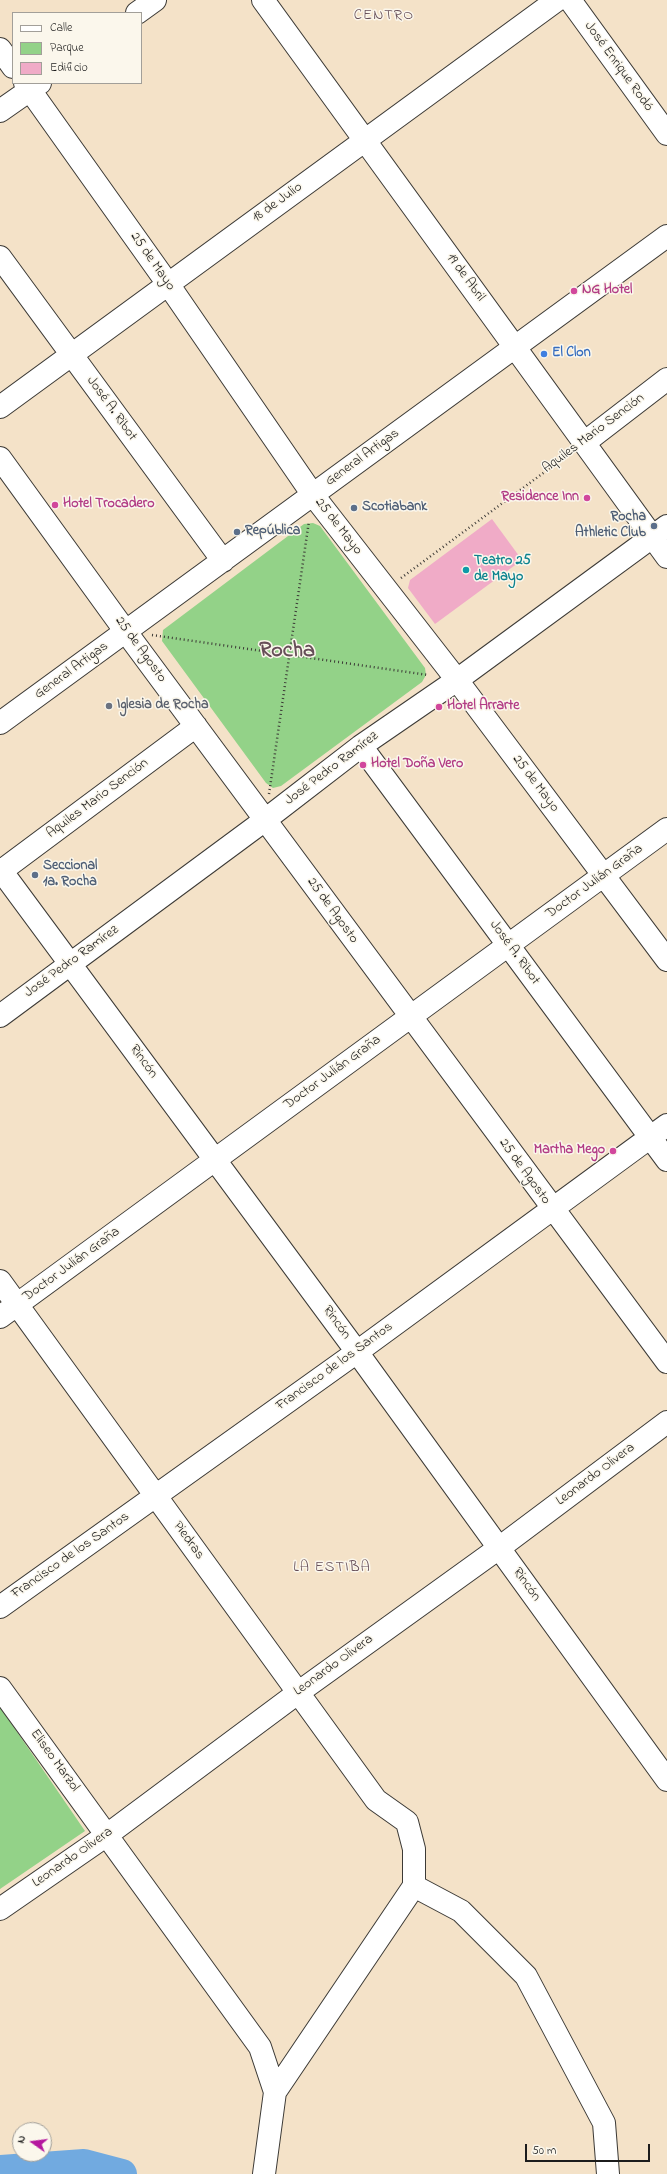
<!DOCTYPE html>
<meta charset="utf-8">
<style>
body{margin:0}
#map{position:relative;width:667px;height:2174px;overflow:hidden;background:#f4e2c8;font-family:"Indie Flower",sans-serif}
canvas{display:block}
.legend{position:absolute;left:12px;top:12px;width:130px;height:72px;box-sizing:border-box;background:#fbf7ec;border:1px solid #a29f99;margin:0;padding:5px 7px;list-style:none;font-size:12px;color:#1c1c1c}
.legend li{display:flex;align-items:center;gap:8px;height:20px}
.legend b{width:20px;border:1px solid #a29f99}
.north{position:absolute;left:12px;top:2122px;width:40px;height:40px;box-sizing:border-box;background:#fbf7ec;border:1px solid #a29f99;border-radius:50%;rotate:284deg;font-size:11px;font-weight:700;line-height:16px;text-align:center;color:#1c1c1c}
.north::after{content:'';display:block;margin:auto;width:14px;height:18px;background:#b5179e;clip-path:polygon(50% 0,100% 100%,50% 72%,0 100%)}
.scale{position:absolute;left:525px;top:2144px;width:125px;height:18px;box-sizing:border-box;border:2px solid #1c1c1c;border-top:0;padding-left:5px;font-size:12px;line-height:14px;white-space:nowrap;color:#1c1c1c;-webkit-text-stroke:3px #fbf7ec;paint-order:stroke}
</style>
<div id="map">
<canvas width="667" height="2174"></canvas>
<ul class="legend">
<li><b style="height:5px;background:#fff"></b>Calle</li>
<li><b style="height:11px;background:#93d288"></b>Parque</li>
<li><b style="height:11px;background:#f0abc7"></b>Edificio</li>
</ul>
<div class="north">N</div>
<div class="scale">50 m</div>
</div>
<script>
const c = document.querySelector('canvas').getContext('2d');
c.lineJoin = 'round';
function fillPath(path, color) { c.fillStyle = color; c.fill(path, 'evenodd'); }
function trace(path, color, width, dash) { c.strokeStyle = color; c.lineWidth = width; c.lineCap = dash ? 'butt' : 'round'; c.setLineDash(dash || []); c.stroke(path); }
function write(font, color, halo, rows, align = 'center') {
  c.font = font + ' "Indie Flower",sans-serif'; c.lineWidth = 3; c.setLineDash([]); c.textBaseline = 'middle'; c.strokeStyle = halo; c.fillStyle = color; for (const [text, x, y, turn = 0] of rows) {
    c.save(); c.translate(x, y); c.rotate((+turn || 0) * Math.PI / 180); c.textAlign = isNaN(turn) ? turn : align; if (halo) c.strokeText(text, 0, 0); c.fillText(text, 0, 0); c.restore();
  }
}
fillPath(new Path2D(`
 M313 523 320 526 425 668 426 675 422 682 281 786 273 788 266 783 162 641 163 630 304 524Z
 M0 1707 85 1831 0 1889Z`), '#93d288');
trace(new Path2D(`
 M0 2170 84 2164 122 2174`), '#71aae0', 30);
fillPath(new Path2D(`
 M492 519 522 560 435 624 408 588 410 580Z`), '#f0abc7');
const minor = new Path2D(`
 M263 0 667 557
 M570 0 667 134
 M137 13 155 0
 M0 49 13 67
 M25 83 168 284 313 495 457 680 667 960
 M0 111 40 83
 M0 257 223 561
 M0 407 557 0
 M584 443 667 379
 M0 458 126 632 667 1362
 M0 723 667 236
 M361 746 667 1160
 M0 869 357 1352 667 1780
 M0 872 196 726
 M0 1016 265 820 361 746 457 680 667 526
 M0 1281 376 1800 407 1822 414 1849V1886L461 1911 526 1976 604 2123 608 2174
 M0 1317 667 829
 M0 1607 357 1352 667 1125
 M0 1688 260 2047 275 2092 264 2174
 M0 1909 107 1835 299 1692 499 1548 667 1422
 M275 2092 414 1886`);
trace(minor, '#3c3a36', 24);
trace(new Path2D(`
 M401 578 569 454
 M152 635 428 675
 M269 794 309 521`), '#3c3a36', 2.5, [1, 3]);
trace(minor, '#fff', 22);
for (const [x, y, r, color] of [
 [574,291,4,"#d1479c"],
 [544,354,4,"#3f7fe0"],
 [587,498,4,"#d1479c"],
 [55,505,4,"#d1479c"],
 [354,508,4,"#5c6f8a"],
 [654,526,4,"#5c6f8a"],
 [237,532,4,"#5c6f8a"],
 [466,570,4,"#0f9aa8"],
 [109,706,4,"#6b7280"],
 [439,707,4,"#d1479c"],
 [363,765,4,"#d1479c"],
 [35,875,4,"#5c6f8a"],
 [613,1151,4,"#d1479c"]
]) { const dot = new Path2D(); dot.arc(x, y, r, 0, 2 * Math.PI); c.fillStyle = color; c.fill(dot); trace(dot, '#fbf7ec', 1.5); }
write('14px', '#1c1c1c', '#fbf7ec', [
 ["José Enrique Rodó",618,67,54],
 ["18 de Julio",278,203,-36],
 ["25 de Mayo",152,262,55],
 ["19 de Abril",465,278,54],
 ["José A. Ribot",111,409,54],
 ["Aquiles Mario Sención",594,434,-37],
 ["General Artigas",363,458,-36],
 ["25 de Mayo",338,527,52],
 ["25 de Agosto",140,650,54],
 ["General Artigas",72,671,-36],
 ["José Pedro Ramírez",332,769,-37],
 ["25 de Mayo",535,784,53],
 ["Aquiles Mario Sención",98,799,-37],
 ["Doctor Julián Graña",595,882,-36],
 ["25 de Agosto",332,911,54],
 ["José A. Ribot",514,953,54],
 ["José Pedro Ramírez",72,962,-36],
 ["Rincón",143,1062,54],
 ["Doctor Julián Graña",333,1073,-36],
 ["25 de Agosto",524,1172,54],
 ["Doctor Julián Graña",72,1265,-36],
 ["Rincón",336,1323,54],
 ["Francisco de los Santos",335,1367,-36],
 ["Leonardo Olivera",596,1475,-37],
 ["Piedras",188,1541,54],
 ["Francisco de los Santos",71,1556,-35],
 ["Rincón",526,1585,54],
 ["Leonardo Olivera",334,1666,-36],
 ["Eliseo Marzol",54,1761,54],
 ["Leonardo Olivera",73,1858,-35]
]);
write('bold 14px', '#b23c85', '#fbf7ec', [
 ["NG Hotel",582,291],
 ["Residence Inn",579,498,"right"],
 ["Hotel Trocadero",63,505],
 ["Hotel Arrarte",447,707],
 ["Hotel Doña Vero",371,765],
 ["Martha Mego",605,1151,"right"]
], 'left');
write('bold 14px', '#366cbe', '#fbf7ec', [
 ["El Clon",552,354]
], 'left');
write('bold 14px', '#4e5e75', '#fbf7ec', [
 ["Scotiabank",362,508],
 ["Rocha",646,518,"right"],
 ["Athletic Club",646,534,"right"],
 ["República",245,532],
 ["Seccional",43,867],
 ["1a. Rocha",43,883]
], 'left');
write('bold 14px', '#0d838f', '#fbf7ec', [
 ["Teatro 25",474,562],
 ["de Mayo",474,578]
], 'left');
write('bold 14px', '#5b616d', '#fbf7ec', [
 ["Iglesia de Rocha",117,706]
], 'left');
c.letterSpacing = '1px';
write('15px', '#664e58', '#fbf7ec', [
 ["CENTRO",384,17],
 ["LA ESTIBA",332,1569]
]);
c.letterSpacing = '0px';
write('bold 22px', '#664e58', '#fbf7ec', [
 ["Rocha",287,652]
]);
</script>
